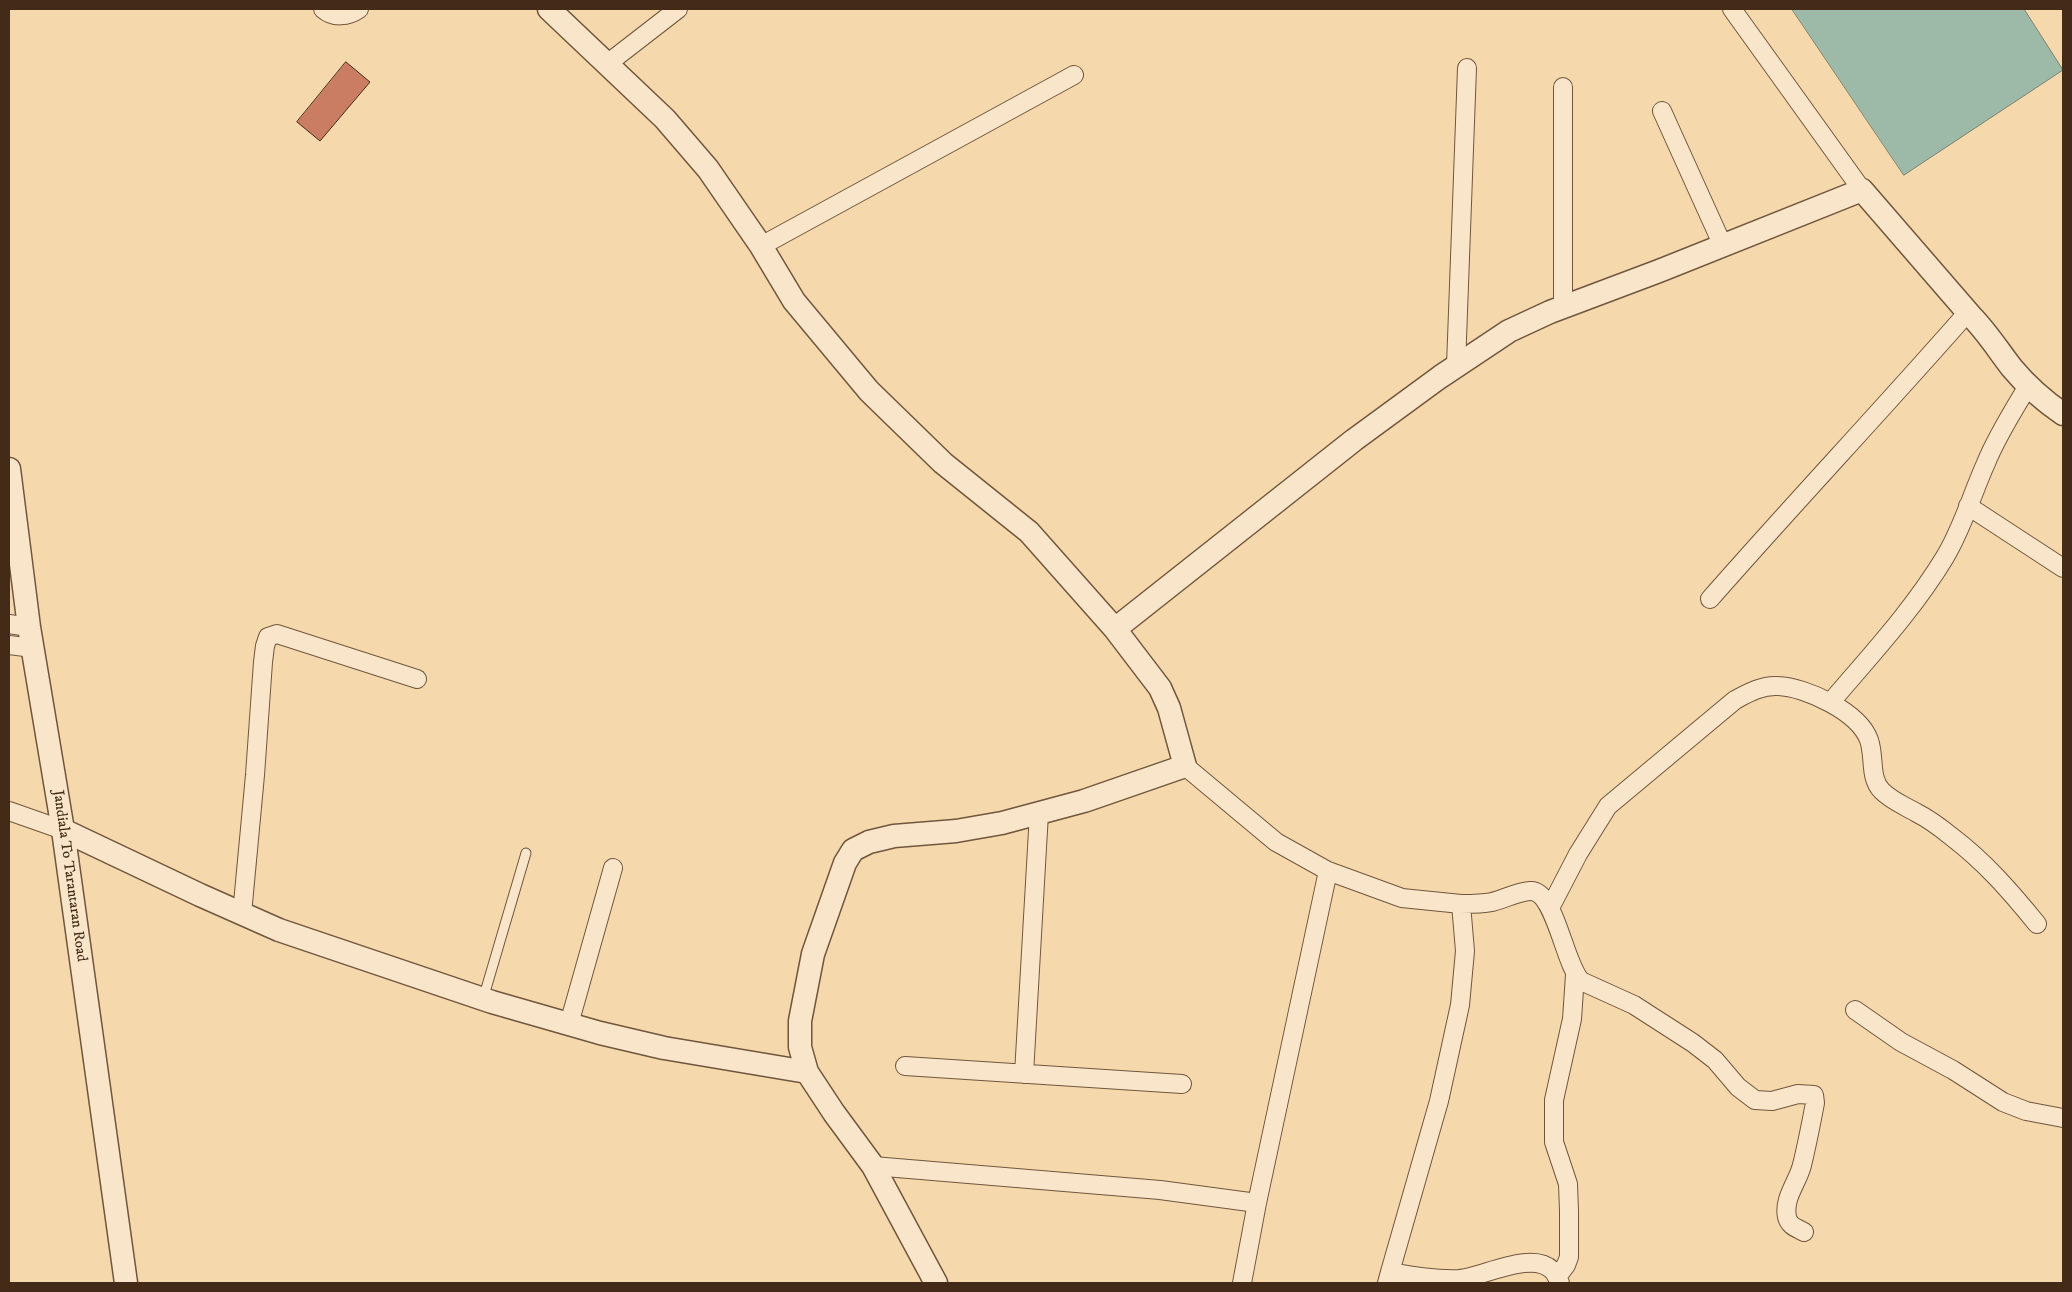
<!DOCTYPE html>
<style>
body{margin:0}
#map{position:relative;width:2072px;height:1292px;overflow:hidden;background:#f6d8ad;font-family:"IM FELL DW Pica",serif}
canvas{display:block}
.frame{position:absolute;inset:0;border:10px solid #442b17;pointer-events:none}
</style>
<div id="map">
<canvas width="2072" height="1292"></canvas>
<div class="frame"></div>
</div>
<script>
const c = document.querySelector('canvas').getContext('2d');
c.lineJoin = 'round';
function fillPath(path, color) { c.fillStyle = color; c.fill(path, 'evenodd'); }
function trace(path, color, width, dash) { c.strokeStyle = color; c.lineWidth = width; c.lineCap = dash ? 'butt' : 'round'; c.setLineDash(dash || []); c.stroke(path); }
function write(font, color, halo, rows, align = 'center') {
  c.font = font + ' "IM FELL DW Pica",serif'; c.lineWidth = 4; c.setLineDash([]); c.textBaseline = 'middle'; c.strokeStyle = halo; c.fillStyle = color; for (const [text, x, y, turn = 0] of rows) {
    c.save(); c.translate(x, y); c.rotate((+turn || 0) * Math.PI / 180); c.textAlign = isNaN(turn) ? turn : align; if (halo) c.strokeText(text, 0, 0); c.fillText(text, 0, 0); c.restore();
  }
}
const water = new Path2D(`
 M1792 9H2024L2063 70 1904 175Z`);
fillPath(water, '#9dbaa8');
trace(water, '#79816e', 1);
const building = new Path2D(`
 M346 62 370 82 320 141 297 122Z`);
fillPath(building, '#ca7d63');
trace(building, '#442b17', 1);
const service = new Path2D(`
 M483 999 526 853`);
const minor = new Path2D(`
 M323 9C333 18 348 17 359 9
 M1732 9 1862 190
 M607 64 678 9
 M1662 111 1723 246
 M761 246 1074 75
 M1563 307V87
 M1456 366 1467 68
 M1968 506 2063 568
 M1710 599C1795 502 1883 409 1968 312
 M9 624 29 627
 M9 645 33 648
 M1830 703C1870 656 1913 610 1945 557 1963 527 1972 494 1986 463 1997 436 2013 411 2028 386
 M1185 766 1276 842 1328 871 1402 898 1461 904 1465 951 1460 1005 1439 1101 1390 1272
 M9 811 63 830
 M1461 904C1471 904 1482 904 1492 902 1504 899 1517 892 1530 891 1555 889 1564 964 1581 981L1634 1005 1693 1043 1715 1060 1738 1087 1755 1100 1772 1101 1798 1094 1814 1095 1815 1103C1811 1124 1807 1145 1802 1165 1798 1182 1783 1198 1787 1217 1789 1226 1797 1228 1804 1232
 M1550 908 1578 854 1608 806 1735 700C1748 693 1762 685 1778 686 1806 687 1859 712 1869 740 1875 757 1869 778 1882 791 1892 801 1905 806 1917 813 1929 819 1941 828 1952 837 1985 862 2011 892 2037 924
 M242 914 255 775 263 662 265 646 268 637 277 634 417 679
 M1855 1010 1901 1042 1953 1070 2003 1102 2026 1111 2063 1118
 M569 1024 613 868
 M905 1066 1182 1084
 M1024 1074 1039 813
 M873 1166 1160 1190 1257 1203 1242 1283
 M1257 1203 1328 871
 M1557 1277 1566 1265 1569 1257V1211L1568 1184 1554 1142V1100L1572 1019 1575 975
 M1387 1283 1390 1272C1413 1276 1435 1280 1459 1279 1483 1277 1532 1250 1552 1270 1556 1273 1557 1279 1560 1283`);
const tertiary = new Path2D(`
 M549 9 665 119 708 169 761 246 794 301 869 391 943 463 1029 532 1115 629 1160 688 1169 708 1185 766 1084 801 1002 823 956 831 894 836 869 842 853 850 845 863 813 954 800 1021V1047L807 1072 834 1113 873 1166 936 1283
 M9 469 29 627 63 830 126 1283
 M1115 629 1354 440 1440 377 1509 331 1550 312 1659 271 1862 190 1971 316C1987 332 1998 350 2012 368 2027 386 2044 401 2063 414
 M63 830 200 895 279 930 492 1002 600 1033 664 1048 807 1072`);
trace(service, '#70563c', 11);
trace(minor, '#70563c', 20);
trace(tertiary, '#70563c', 25);
trace(service, '#f9e6ca', 9);
trace(minor, '#f9e6ca', 18);
trace(tertiary, '#f9e6ca', 22);
write('15px', '#442b17', '#f9e6ca', [
 ["Jandiala To Tarantaran Road",69,876,82]
]);
</script>
